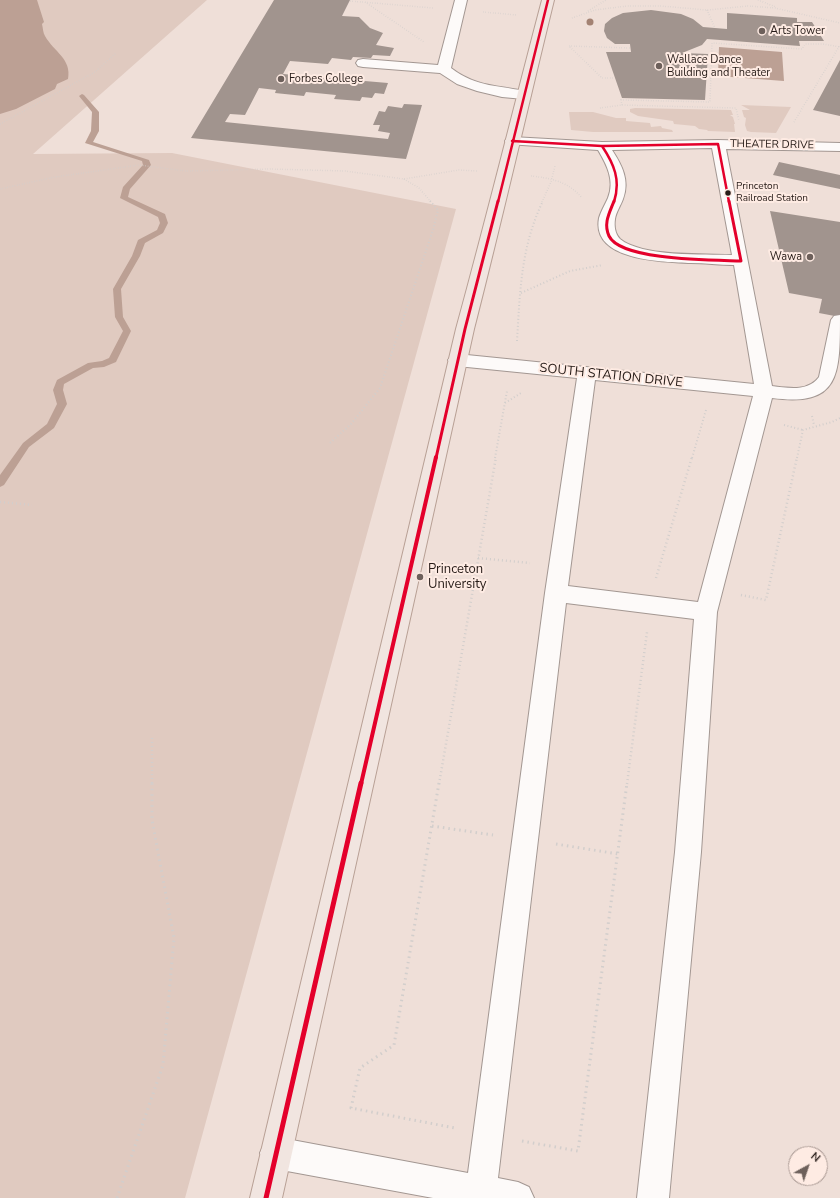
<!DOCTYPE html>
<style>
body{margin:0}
#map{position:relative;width:840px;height:1198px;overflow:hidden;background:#efdfd8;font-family:"Nunito Sans",sans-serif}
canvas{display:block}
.north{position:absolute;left:788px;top:1146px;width:40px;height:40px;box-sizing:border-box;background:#feebe3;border:1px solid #a89892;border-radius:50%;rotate:40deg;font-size:11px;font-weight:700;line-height:16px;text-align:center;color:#271c18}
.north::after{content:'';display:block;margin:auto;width:14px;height:18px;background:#6d605b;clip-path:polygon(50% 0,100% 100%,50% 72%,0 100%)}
</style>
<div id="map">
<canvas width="840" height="1198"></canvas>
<div class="north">N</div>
</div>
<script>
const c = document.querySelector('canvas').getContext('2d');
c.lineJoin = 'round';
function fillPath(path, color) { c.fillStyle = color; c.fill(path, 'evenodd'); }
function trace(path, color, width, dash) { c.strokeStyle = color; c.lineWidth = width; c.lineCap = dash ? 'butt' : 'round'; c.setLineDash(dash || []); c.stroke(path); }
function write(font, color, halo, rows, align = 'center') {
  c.font = font + ' "Nunito Sans",sans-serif'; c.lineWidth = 4; c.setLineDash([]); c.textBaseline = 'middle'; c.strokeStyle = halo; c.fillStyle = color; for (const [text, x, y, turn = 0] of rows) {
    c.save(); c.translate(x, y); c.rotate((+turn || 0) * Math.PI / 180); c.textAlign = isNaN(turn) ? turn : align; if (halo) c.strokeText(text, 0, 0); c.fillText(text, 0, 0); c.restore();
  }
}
fillPath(new Path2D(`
 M0 0H207L33 154 172 153 456 209 185 1198H0Z
 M741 105 791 107 776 133 751 132 747 131 745 125 746 118 744 117 742 110H750Z
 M635 108 731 110 733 115H730L733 117 735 124H734L735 132 708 131 707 130 699 129 695 126 674 124 673 121 638 116 630 112V109Z
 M569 112H593L616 118H626V121L650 123 651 127 661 126 662 128 672 130 673 132H593L571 130Z`), '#e0cac0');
fillPath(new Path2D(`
 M0 0H37L44 22 42 24C43 28 43 33 45 36 54 52 72 59 68 79L57 84 55 89 16 109 0 114Z
 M719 47 782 52 784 81 718 76Z`), '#bca094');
fillPath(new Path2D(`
 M82 94 84 95 99 112V131L93 142 149 160 151 165 130 189 128 197 165 214 168 223 163 233 145 243 140 256 121 289 123 317 131 331 116 362 104 367 93 368 64 384 63 390 67 404 54 428 29 447 4 485 0 487V475L23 443 47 424 57 404 53 390 57 380 88 363 102 361 109 358 123 331 115 317 113 289 132 256 138 240 157 230 160 223 158 217 120 198 123 187 143 165 142 161 85 143 91 131 92 112 79 96Z`), '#bca094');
fillPath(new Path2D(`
 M274 0H350L342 16 359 17 370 28 383 33 376 45 394 48 390 56 373 55 371 58 353 57 351 60 332 58 328 64 290 61 283 74 388 83 384 94 375 93 372 98 362 97 360 101 334 99 336 95 306 92 304 96 275 93 276 90 259 88 245 115 230 114 225 122 388 139 390 133 378 131 380 125H373L379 111 385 112 388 106 402 108 404 104 422 105 406 159 191 138Z
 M651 10 681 14 693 19 703 27 727 29V13L797 18V22H812L824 41H799L800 46 707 39 702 45 682 53 708 54 705 100 622 98 606 52H631L630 44H615L607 38 604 31 605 24 612 18 623 13Z
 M840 60V116L813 110Z
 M779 162 840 175V189L773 175Z
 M770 211 840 222V317L819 313 822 299 789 293Z`), '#a1948e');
const minor = new Path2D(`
 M455 0H467L451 68C477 88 500 85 529 92L531 95 529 98 524 99 502 97 477 91 457 84 440 73 363 67 358 66 356 63 358 60 363 59 438 65Z
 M512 137 602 142 718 140 840 143V151L726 149 772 386C788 388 808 392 819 377L831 320 834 316 840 315C840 375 840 407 772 398L717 612 701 852 669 1198H637L675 852 694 619 566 603 498 1178 518 1182 529 1187 534 1198H433L276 1169 265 1164 260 1153 265 1142 276 1137 468 1173 545 593 577 378 457 366 451 364 448 360 451 356 457 354 754 384 734 265C719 265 705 263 691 263 664 262 591 261 599 218 601 211 605 205 608 198 615 181 607 165 598 150L507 144 505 141 507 138ZM712 148 732 255C704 254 642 257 620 239 615 234 614 226 615 219 616 212 621 205 623 199 630 181 622 165 612 150ZM595 380 753 396 698 602 568 586Z`);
const major = new Path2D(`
 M542 0H554C527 110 502 220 474 329L282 1198H250L456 329C486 220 513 110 542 0Z`);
trace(minor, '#a39792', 2);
trace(major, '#b8a095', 2);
trace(new Path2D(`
 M758 0 776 7
 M350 1 433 8
 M365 2 424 42
 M707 10 715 28
 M588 11 606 0
 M483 12 517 15
 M572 18 595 10 627 6H661L707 10 748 6 775 8 840 23
 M569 46 630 48
 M570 47 602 78H615
 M622 105 621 100 710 102 712 43 802 49 805 44H823L840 47
 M600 108 622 105 736 108 739 121
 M794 122 840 45
 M0 124 95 72 116 53
 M531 176C551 178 569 182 582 198
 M404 179 419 188 431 202
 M0 189 55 177 139 165 186 171 270 169 345 171 404 179 459 170 478 171
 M542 202 551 182 555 166`), '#d2cecc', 1.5, [0.5, 2]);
trace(new Path2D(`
 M521 293 570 271 603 265
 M517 341C520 291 521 246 543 201
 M505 403 521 393
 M812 416 814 425
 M784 425 803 430
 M330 443 351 424 380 388 433 230 438 210 430 201
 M495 458 507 391
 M692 458 706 410
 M797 458 803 430 832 422 840 418`), '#d2cecc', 2, [1, 2.5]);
trace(new Path2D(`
 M0 502 32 505
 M478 558 530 563
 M656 578 692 457
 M741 595 766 600 797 457
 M152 738V784
 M439 784 496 457
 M627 784 647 632`), '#d2cecc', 2.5, [1, 3]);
trace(new Path2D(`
 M439 783 394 1045 360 1068 351 1108 455 1128
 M432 826 493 835
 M556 844 618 854
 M522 1141 578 1151 627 783
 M117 1198 163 1065 174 938 152 820V783`), '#d2cecc', 3, [1.5, 4]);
fillPath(minor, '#fdfaf9');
fillPath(major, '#f1e5e0');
trace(new Path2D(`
 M512 141 602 146
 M498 202 548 0
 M614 202C621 180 614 164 602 146L718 144 729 202`), '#e4002b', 2.5);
trace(new Path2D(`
 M614 201C610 212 603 223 609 236 621 261 715 260 741 261L729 201
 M436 458 465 329 498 201`), '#e4002b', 3);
trace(new Path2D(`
 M361 784 436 457`), '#e4002b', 4);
trace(new Path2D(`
 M266 1198 361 783`), '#e4002b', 5);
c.fillStyle = '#a38273';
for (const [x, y] of [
 [590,22]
]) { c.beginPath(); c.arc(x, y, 3.5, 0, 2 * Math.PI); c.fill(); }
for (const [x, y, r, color] of [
 [762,31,4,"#6d605b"],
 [659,66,4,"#6d605b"],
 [281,79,4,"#6d605b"],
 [728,193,3.5,"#271c18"],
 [810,257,4,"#6d605b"],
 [420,577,4,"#6d605b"]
]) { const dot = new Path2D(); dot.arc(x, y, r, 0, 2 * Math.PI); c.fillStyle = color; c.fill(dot); trace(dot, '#feebe3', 1.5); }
write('10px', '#271c18', '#feebe3', [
 ["Princeton",736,187],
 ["Railroad Station",736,199]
], 'left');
write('11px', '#271c18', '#feebe3', [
 ["Arts Tower",770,31],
 ["Wallace Dance",667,60],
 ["Building and Theater",667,73],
 ["Forbes College",289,79],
 ["Wawa",802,257,"right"]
], 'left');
write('11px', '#271c18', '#feebe3', [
 ["THEATER DRIVE",772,145,1]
]);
write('13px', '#271c18', '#feebe3', [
 ["SOUTH STATION DRIVE",611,376,6]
]);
write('13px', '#271c18', '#feebe3', [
 ["Princeton",428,570],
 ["University",428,585]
], 'left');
</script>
